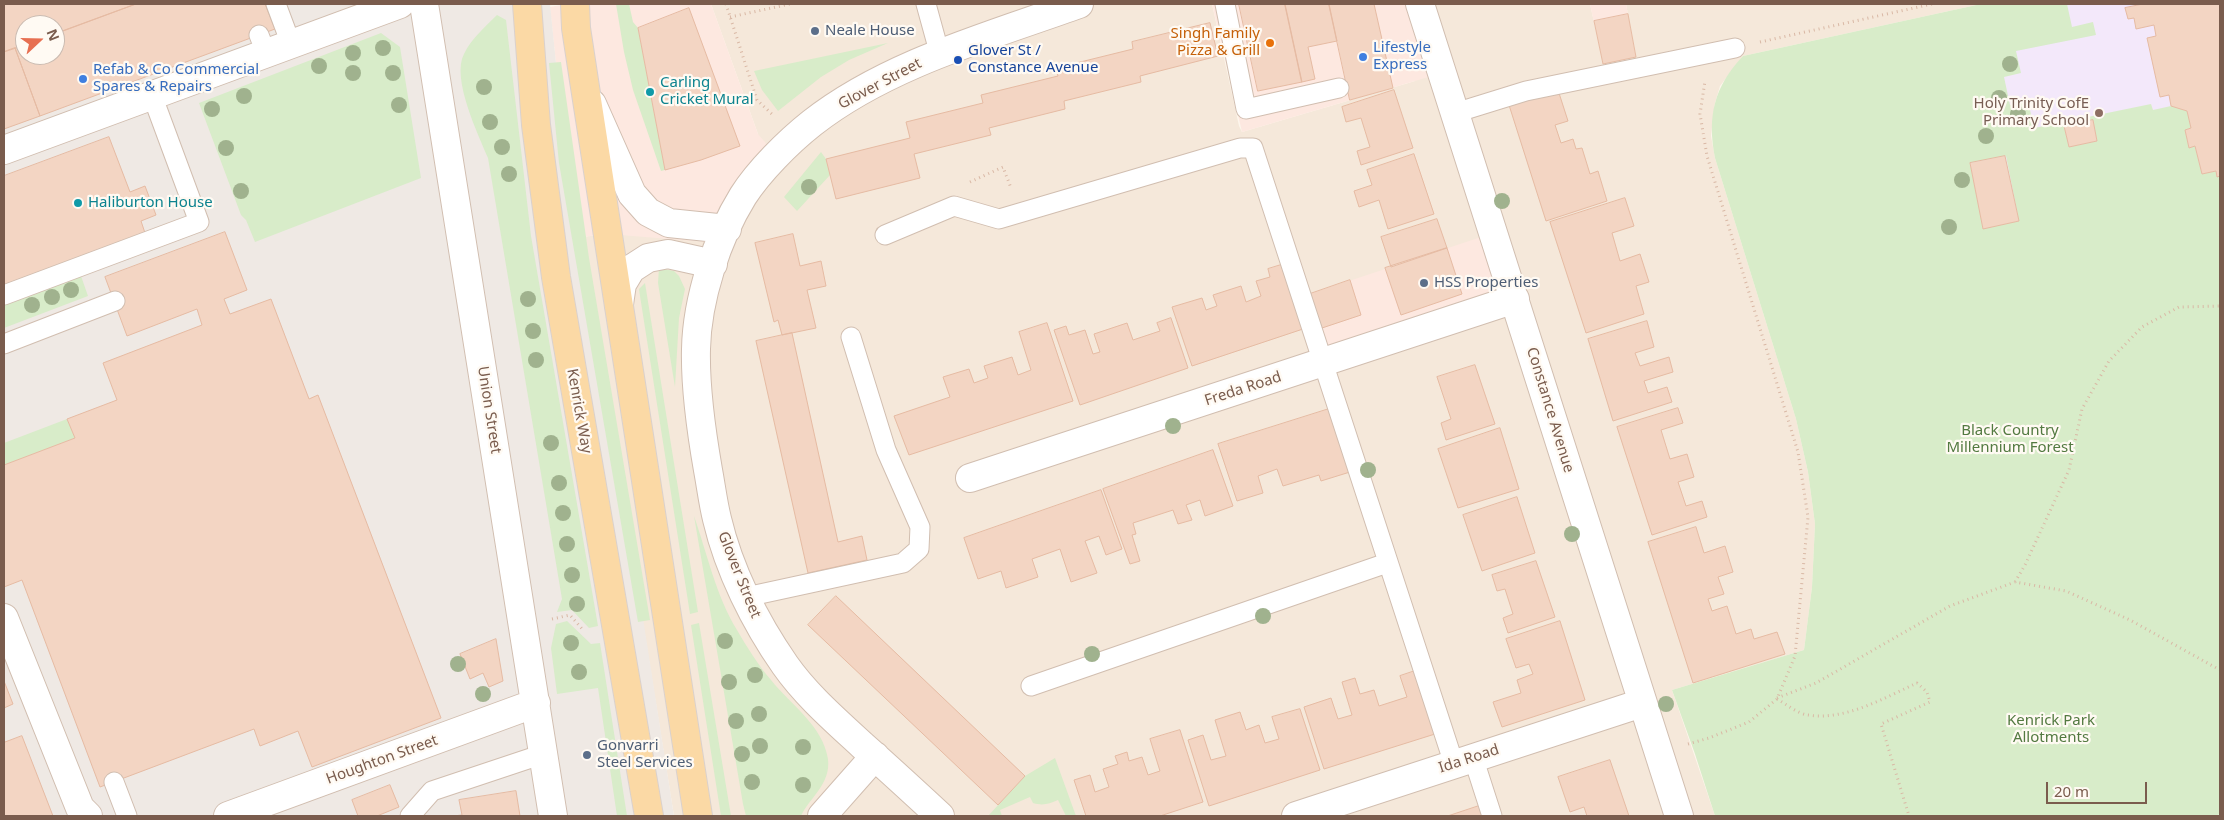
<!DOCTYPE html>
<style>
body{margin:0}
#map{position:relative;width:2224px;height:820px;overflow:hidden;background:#fdf6ec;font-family:"Noto Sans",sans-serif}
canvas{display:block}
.frame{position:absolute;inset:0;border:5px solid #7a5c4d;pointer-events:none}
.north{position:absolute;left:15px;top:15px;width:50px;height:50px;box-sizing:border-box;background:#fffaf3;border:1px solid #cabbb1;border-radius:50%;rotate:69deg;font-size:14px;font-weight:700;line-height:20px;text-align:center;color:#7a5c4d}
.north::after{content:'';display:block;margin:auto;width:18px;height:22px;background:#e76f51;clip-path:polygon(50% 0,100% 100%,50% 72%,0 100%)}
.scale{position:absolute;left:2046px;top:782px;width:101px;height:22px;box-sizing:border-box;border:2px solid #7a5c4d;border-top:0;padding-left:6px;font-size:15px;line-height:18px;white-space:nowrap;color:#7a5c4d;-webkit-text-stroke:4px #fffaf3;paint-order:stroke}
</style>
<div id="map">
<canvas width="2224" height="820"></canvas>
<div class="frame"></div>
<div class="north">N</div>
<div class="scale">20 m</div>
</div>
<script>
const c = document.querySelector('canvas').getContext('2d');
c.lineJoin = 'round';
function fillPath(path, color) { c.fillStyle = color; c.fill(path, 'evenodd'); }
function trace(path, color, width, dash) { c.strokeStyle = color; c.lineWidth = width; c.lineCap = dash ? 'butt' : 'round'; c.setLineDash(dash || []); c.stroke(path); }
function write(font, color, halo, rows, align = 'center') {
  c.font = font + ' "Noto Sans",sans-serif'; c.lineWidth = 4.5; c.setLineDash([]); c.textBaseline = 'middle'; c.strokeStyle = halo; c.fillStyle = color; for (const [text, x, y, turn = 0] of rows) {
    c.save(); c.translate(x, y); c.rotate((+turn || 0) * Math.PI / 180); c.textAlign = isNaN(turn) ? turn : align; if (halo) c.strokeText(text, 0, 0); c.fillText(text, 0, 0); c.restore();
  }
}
fillPath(new Path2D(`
 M711 4H1212L1239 126 1242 132 1415 81 1420 4H1590L1603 63 1636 56 1626 4H1981L1743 56 1720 86 1715 103 1711 136 1715 158 1796 419 1808 472 1815 524 1812 587 1804 650 1672 690 1715 816H674L581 237 608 234 758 134Z`), '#f5e8da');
fillPath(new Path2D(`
 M567 4H711L758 134 777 156 719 243 608 234 581 237 556 63 550 7Z
 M1212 4H1420L1442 73 1242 132Z
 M1590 4H1626L1636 57 1603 64Z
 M1493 233 1515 299 1332 359 1310 294Z`), '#fde8e0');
fillPath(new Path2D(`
 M4 4H550L556 63 674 816H4ZM25 25H55V55H25Z`), '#efe9e4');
fillPath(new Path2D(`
 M2031 4H2220V221L1917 241Z`), '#f3e8fa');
fillPath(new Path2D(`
 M616 4H629L633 22 638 28 665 170 661 171 633 90 624 52Z
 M1981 4H2067L2072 27 2093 22 2096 35 2016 51 2021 73 2004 77 2010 105 2028 101 2034 128 2151 104 2153 110 2171 106 2187 111 2191 128 2185 130 2189 147 2195 146 2202 174 2216 171 2217 176H2220V812L2218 816H1715L1695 754 1672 690 1804 650 1812 587 1815 524 1808 472 1796 419 1715 158C1707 116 1714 87 1743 56ZM2093 120 2097 141 2069 147 2064 126ZM2006 156 2019 221 1983 228 1970 163Z
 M497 15 506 20 531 236 598 626 589 628 572 610 557 612 562 599 488 158C478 134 451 78 464 54 471 39 485 27 497 15Z
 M381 33 400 47 421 178 255 242 246 220 241 215 199 103Z
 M888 43 849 60 821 77 778 111 762 90 754 71Z
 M561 62 589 258 650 620 638 622 559 163 549 63Z
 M821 152 826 159 830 175 797 211 784 197Z
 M659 268 674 271 679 276 685 289 679 318 675 387 658 283Z
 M81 276 88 296 4 328V305Z
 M645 283 698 612 690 614 640 296 639 289Z
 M67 419 75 438 4 465V443Z
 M694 516C707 553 716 596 737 630 747 647 758 665 771 680 791 705 823 726 828 759 831 784 810 797 801 816H746L743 804Z
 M567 621 591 644 600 643 627 816H617L598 688 557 694 551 648 556 624Z
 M699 623 731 816H721L691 625Z
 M1055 758 1076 816H1066L1058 800C1049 804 1043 806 1033 803L1030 797 1000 810 1002 816H988L1025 776Z`), '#d8ecc9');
const building = new Path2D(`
 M4 4H136L55 34V25H25V45L4 52Z
 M136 4H265L275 29 40 116 15 48 25 45V55H55V34Z
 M1239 4H1285L1302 82 1258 91Z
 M1285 4H1329L1337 41 1308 47 1315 79 1302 82Z
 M1329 4H1374L1393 88 1350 100Z
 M2143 4H2220V176L2217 177 2216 171 2202 174 2195 146 2189 148 2185 130 2191 128 2187 111 2171 106 2169 95 2160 97 2147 38 2156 36 2154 25 2136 29 2134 18 2128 19 2125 8Z
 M689 8 740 146 701 160 665 170 638 28Z
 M1628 14 1636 57 1603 64 1594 21Z
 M1210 23 1218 56 1140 76 1141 82 1064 101 1065 109 989 128 991 135 914 154 920 178 836 199 826 159 910 138 906 122 983 103 981 95 1058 76 1056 68 1133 49 1132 42Z
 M15 48 40 116 4 129V52Z
 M1394 90 1413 148 1361 165 1357 151 1370 147 1361 118 1346 122 1342 107Z
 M1558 90 1568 121 1555 125 1561 143 1573 139 1576 149 1582 148 1590 174 1598 171 1607 201 1546 221 1509 105Z
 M2093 120 2097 141 2069 147 2064 126Z
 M109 137 130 192 145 186 156 215 141 221 145 233 4 286V176Z
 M1414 154 1434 214 1388 229 1379 200 1359 207 1354 191 1372 185 1367 170Z
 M2005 156 2019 221 1983 229 1970 163Z
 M1625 198 1634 226 1612 233 1620 261 1640 254 1649 282 1636 286 1644 314 1586 333 1550 222Z
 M1437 219 1447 248 1391 267 1381 237Z
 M225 232 247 290 224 299 230 314 271 299 309 399 318 395 441 718 312 767 298 731 260 746 254 729 100 787 22 580 4 587V465L75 438 67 419 117 400 103 363 202 325 197 309 127 336 105 277Z
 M793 234 800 266 821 261 826 286 807 290 816 328 782 335 778 320 774 322 755 243Z
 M1447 248 1462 294 1401 315 1385 268Z
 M1281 265 1303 329 1192 366 1172 307 1202 298 1206 310 1217 306 1213 295 1241 286 1246 302 1261 296 1256 281 1270 277 1268 269Z
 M1350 280 1361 315 1322 328 1310 294Z
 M1171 318 1188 368 1080 405 1054 330 1066 326 1069 335 1085 330 1093 354 1100 352 1094 334 1127 323 1133 340 1160 331 1157 323Z
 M1647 321 1654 347 1635 353 1640 366 1669 357 1673 372 1644 381 1648 393 1667 387 1672 402 1613 421 1588 339Z
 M1047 323 1073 401 909 455 894 416 950 397 943 377 969 369 974 383 988 378 984 366 1012 357 1018 375 1031 370 1019 332Z
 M792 333 838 542 862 536 867 560 808 573 756 341Z
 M1475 365 1495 424 1446 440 1441 423 1451 419 1437 377Z
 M1678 408 1683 423 1661 430 1670 459 1687 454 1694 477 1678 482 1686 506 1702 501 1707 517 1652 535 1617 427Z
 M1329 409 1350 472 1321 481 1319 475 1283 486 1277 469 1258 476 1263 493 1237 501 1218 444Z
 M1500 428 1519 489 1458 508 1438 449Z
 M1213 450 1233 506 1205 516 1200 500 1186 505 1192 520 1178 524 1173 510 1133 523 1136 534 1132 535 1140 561 1130 564 1103 489Z
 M1101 490 1122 549 1106 555 1099 536 1085 541 1097 573 1071 582 1060 549 1032 559 1038 577 1006 588 1001 571 978 579 964 538Z
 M1517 497 1535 553 1482 571 1463 515Z
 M1696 527 1704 553 1725 546 1733 572 1718 577 1724 594 1708 599 1712 611 1727 606 1736 634 1751 629 1754 639 1777 632 1785 654 1693 683 1648 542Z
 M1536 561 1555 617 1508 633 1503 618 1513 614 1505 589 1497 591 1492 575Z
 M836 596 1025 776 998 805 808 625Z
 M1560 621 1585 700 1502 727 1493 702 1521 693 1517 680 1533 674 1529 664 1516 668 1506 639Z
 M496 639 503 681 489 687 483 673 470 679 460 654Z
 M1415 671 1435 734 1324 769 1304 707 1331 698 1338 719 1352 715 1342 682 1355 678 1360 694 1374 690 1379 706 1407 697 1400 676Z
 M4 681 13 704 4 708Z
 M1300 709 1320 770 1209 806 1188 740 1203 735 1211 760 1226 756 1215 720 1240 712 1246 730 1259 725 1265 743 1279 739 1272 717Z
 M1180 730 1203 802 1160 816H1086L1074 780 1090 775 1095 792 1109 787 1103 769 1118 764 1115 756 1127 752 1129 761 1142 757 1148 775 1160 771 1150 739Z
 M22 736 53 816H4V740V742Z
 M1610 760 1629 816H1587L1584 807 1570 812 1558 777Z
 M390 785 399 807 377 816H358L352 800Z
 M516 791 520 816H453L462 815 459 800Z
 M1479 806 1483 816H1448Z`);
fillPath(building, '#f3d5c3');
trace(building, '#e6bba3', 1);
const lane = new Path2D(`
 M276 4 291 44
 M926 4 940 55
 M1225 4 1246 109 1339 88
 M259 35 266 53
 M1455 113 1526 91 1735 48
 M885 235 954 206 999 219 1240 148H1253L1454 764
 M4 295 199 222 152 95
 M4 344 115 301
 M746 597 903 563 919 549 920 527 886 450 851 337
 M1031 686 1387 563
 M1473 757 1492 816
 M114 782 127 816
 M410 816 432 791 543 754`);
const street = new Path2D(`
 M424 4 553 816
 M1420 4 1679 816
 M592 104 632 194 648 212 669 223 727 229
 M4 150 400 4
 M619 304 622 284 631 269 648 258 668 254 713 264
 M970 478 1515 299
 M4 618 80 808 88 816
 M228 816 536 703
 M822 816 875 756
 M940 816C914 792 888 768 862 745 835 720 806 695 785 665 755 622 729 570 717 519 713 503 711 486 708 470 701 430 695 389 696 349 697 299 717 238 743 196 759 171 788 142 812 123 887 64 990 36 1079 4
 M1296 816 1642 703`);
const primary = new Path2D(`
 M527 4 536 125 556 277 649 816
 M575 4 576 28 585 87 698 816`);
trace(lane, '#d1beb0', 21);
trace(street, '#d1beb0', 30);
trace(primary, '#dad1cd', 30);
trace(new Path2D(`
 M726 4 757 100 774 116
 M730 17 790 4
 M1760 42 1932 4
 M970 182 1003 167 1011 188
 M2015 582 2025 565 2069 470 2082 409 2109 361 2142 327 2179 307 2220 306
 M552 619 570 615 584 631
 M1777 698 1816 683 1950 606 2015 582 2066 591 2130 620 2220 670
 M1777 699C1786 704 1798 714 1808 715 1845 721 1884 698 1917 683L1927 692 1930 702 1881 724 1909 816
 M1688 744 1709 738 1749 722 1777 699 1795 656 1808 517 1798 452 1707 156 1700 114 1705 81`), '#d9b8a5', 3, [1, 4]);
trace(lane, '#fff', 19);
trace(street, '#fff', 28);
trace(primary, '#fbd9a5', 28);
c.fillStyle = '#a0b28e';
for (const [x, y] of [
 [383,48],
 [353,53],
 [2010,64],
 [319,66],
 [353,73],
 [393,73],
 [484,87],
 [244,96],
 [1999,98],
 [399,105],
 [212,109],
 [2018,114],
 [490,122],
 [1986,136],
 [502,147],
 [226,148],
 [509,174],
 [1962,180],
 [809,187],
 [241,191],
 [1502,201],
 [1949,227],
 [71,290],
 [52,297],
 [528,299],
 [32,305],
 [533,331],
 [536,360],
 [1173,426],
 [551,443],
 [1368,470],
 [559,483],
 [563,513],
 [1572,534],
 [567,544],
 [572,575],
 [577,604],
 [1263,616],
 [725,641],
 [571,643],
 [1092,654],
 [458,664],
 [579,672],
 [755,675],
 [729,682],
 [483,694],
 [1666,704],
 [759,714],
 [736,721],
 [760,746],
 [803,747],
 [742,754],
 [752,782],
 [803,785]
]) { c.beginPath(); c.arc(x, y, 8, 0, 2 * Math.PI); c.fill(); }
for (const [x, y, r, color] of [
 [815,31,5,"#5c6f8a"],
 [1270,43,5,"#e8710a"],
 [1363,57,5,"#3f7fe0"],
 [958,60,5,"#1a4fb4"],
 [83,79,5,"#3f7fe0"],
 [650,92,5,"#0f9aa8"],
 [2099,113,5,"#8d6e63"],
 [78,203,5,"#0f9aa8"],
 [1424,283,5,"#5c6f8a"],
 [587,755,5,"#5c6f8a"]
]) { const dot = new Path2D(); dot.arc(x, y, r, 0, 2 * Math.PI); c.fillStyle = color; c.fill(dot); trace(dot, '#fffaf3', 2); }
write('15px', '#4e5e75', '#fffaf3', [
 ["Neale House",825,31],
 ["HSS Properties",1434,283],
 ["Gonvarri",597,746],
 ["Steel Services",597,763]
], 'left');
write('15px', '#c56008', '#fffaf3', [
 ["Singh Family",1260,34],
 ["Pizza & Grill",1260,51]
], 'right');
write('15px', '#366cbe', '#fffaf3', [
 ["Lifestyle",1373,48],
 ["Express",1373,65],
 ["Refab & Co Commercial",93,70],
 ["Spares & Repairs",93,87]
], 'left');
write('15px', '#164399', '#fffaf3', [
 ["Glover St /",968,51],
 ["Constance Avenue",968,68]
], 'left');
write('15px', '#0d838f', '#fffaf3', [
 ["Carling",660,83],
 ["Cricket Mural",660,100],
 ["Haliburton House",88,203]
], 'left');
write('15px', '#7a5c4d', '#fffaf3', [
 ["Glover Street",880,84,-28],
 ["Freda Road",1243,389,-18],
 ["Union Street",489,410,81],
 ["Constance Avenue",1550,410,73],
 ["Kenrick Way",579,411,80],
 ["Glover Street",739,575,68],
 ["Ida Road",1469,759,-18],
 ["Houghton Street",382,760,-20]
]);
write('15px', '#785e54', '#fffaf3', [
 ["Holy Trinity CofE",2089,104],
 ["Primary School",2089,121]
], 'right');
write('15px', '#537a41', '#fffaf3', [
 ["Black Country",2010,431],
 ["Millennium Forest",2010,448],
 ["Kenrick Park",2051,721],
 ["Allotments",2051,738]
]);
</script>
